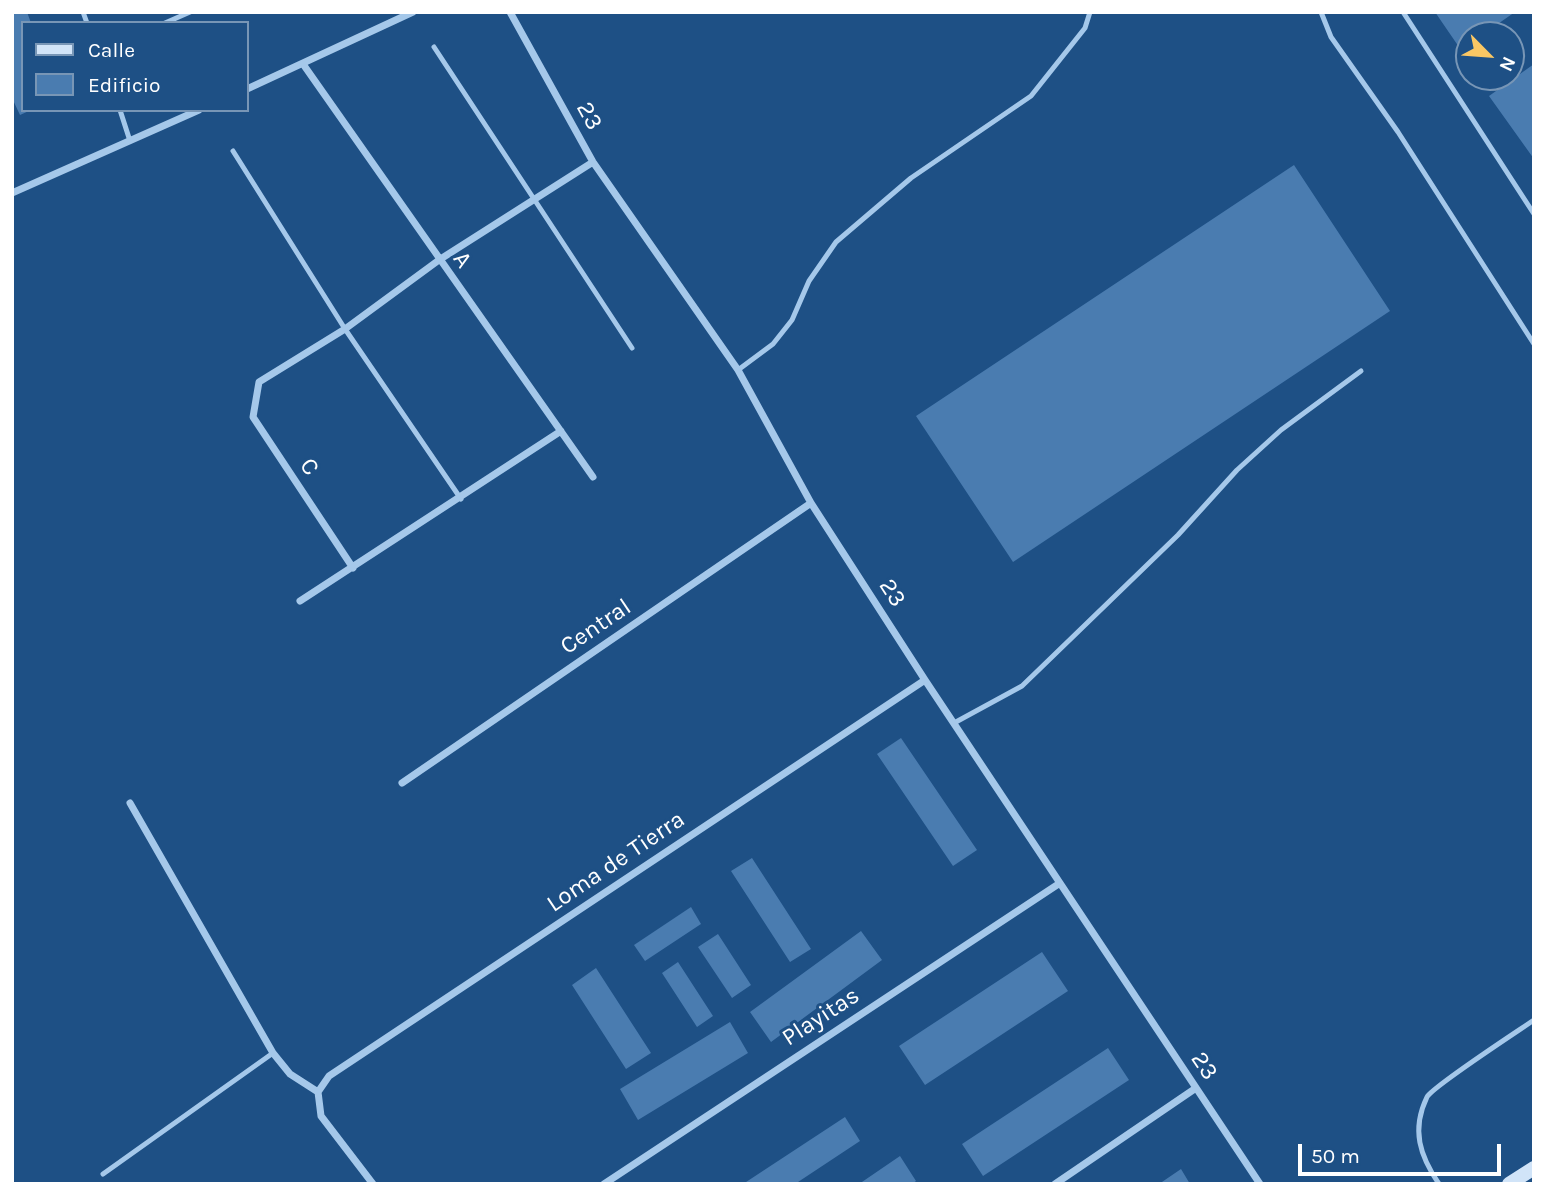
<!DOCTYPE html>
<style>
body{margin:0}
#map{position:relative;width:1546px;height:1196px;overflow:hidden;background:#1e5085;font-family:Karla,sans-serif}
canvas{display:block}
.frame{position:absolute;inset:0;border:14px solid #fff;pointer-events:none}
.legend{position:absolute;left:21px;top:21px;width:228px;height:91px;box-sizing:border-box;background:#1e5085;border:2px solid #7896b6;margin:0;padding:9px 12px;list-style:none;font-size:21px;color:#fff}
.legend li{display:flex;align-items:center;gap:14px;height:35px}
.legend b{width:35px;border:2px solid #7896b6}
.north{position:absolute;left:1455px;top:21px;width:70px;height:70px;box-sizing:border-box;background:#1e5085;border:2px solid #7896b6;border-radius:50%;rotate:115deg;font-size:19px;font-weight:700;line-height:28px;text-align:center;color:#fff}
.north::after{content:'';display:block;margin:auto;width:24px;height:32px;background:#fac764;clip-path:polygon(50% 0,100% 100%,50% 72%,0 100%)}
.scale{position:absolute;left:1298px;top:1144px;width:203px;height:32px;box-sizing:border-box;border:4px solid #fff;border-top:0;padding-left:9px;font-size:21px;line-height:24px;white-space:nowrap;color:#fff;-webkit-text-stroke:5px #1e5085;paint-order:stroke}
</style>
<div id="map">
<canvas width="1546" height="1196"></canvas>
<div class="frame"></div>
<ul class="legend">
<li><b style="height:9px;background:#d1e4f8"></b>Calle</li>
<li><b style="height:19px;background:#4a7cb0"></b>Edificio</li>
</ul>
<div class="north">N</div>
<div class="scale">50 m</div>
</div>
<script>
const c = document.querySelector('canvas').getContext('2d');
c.lineJoin = 'round';
function fillPath(path, color) { c.fillStyle = color; c.fill(path, 'evenodd'); }
function trace(path, color, width, dash) { c.strokeStyle = color; c.lineWidth = width; c.lineCap = dash ? 'butt' : 'round'; c.setLineDash(dash || []); c.stroke(path); }
function write(font, color, halo, rows, align = 'center') {
  c.font = font + ' Karla,sans-serif'; c.lineWidth = 6; c.setLineDash([]); c.textBaseline = 'middle'; c.strokeStyle = halo; c.fillStyle = color; for (const [text, x, y, turn = 0] of rows) {
    c.save(); c.translate(x, y); c.rotate((+turn || 0) * Math.PI / 180); c.textAlign = isNaN(turn) ? turn : align; if (halo) c.strokeText(text, 0, 0); c.fillText(text, 0, 0); c.restore();
  }
}
fillPath(new Path2D(`
 M12 12H27L31 23H23V110H31L20 115 12 98Z
 M1435 12H1515L1482 35H1469V44L1461 50Z
 M1534 64V159L1489 96Z
 M1294 165 1390 311 1013 562 916 416Z
 M901 738 977 850 953 866 877 754Z
 M752 858 811 949 790 962 731 871Z
 M691 907 701 924 645 961 634 945Z
 M861 931 882 960 771 1042 750 1012Z
 M718 934 751 985 732 998 698 947Z
 M1042 952 1068 991 925 1085 899 1046Z
 M678 962 713 1016 697 1027 662 973Z
 M596 968 651 1053 626 1069 572 985Z
 M730 1022 748 1053 638 1120 620 1089Z
 M1108 1048 1129 1080 983 1176 962 1144Z
 M845 1117 860 1141 795 1184H743Z
 M900 1156 916 1181 912 1184H859Z
 M1181 1169 1190 1184H1159Z`), '#4a7cb0');
trace(new Path2D(`
 M83 12 87 23
 M1321 12 1331 37 1398 132 1534 344
 M1403 12 1534 214
 M165 23 190 12
 M434 47 632 348
 M120 110 130 141
 M233 151 345 329 461 499
 M738 370 773 344 792 320 809 281 836 242 911 178 1031 96 1085 28 1090 12
 M954 723 1022 686 1178 535 1237 470 1281 430 1361 371
 M103 1174 273 1053
 M1439 1184C1420 1156 1411 1130 1427 1097 1432 1087 1518 1031 1534 1020`), '#a5c8ea', 5);
trace(new Path2D(`
 M510 12 593 162 738 370 811 503 925 680 1260 1184
 M303 64 593 477
 M247 89 413 12
 M12 193 199 110
 M353 568 253 417 259 382 345 329 439 260 593 162
 M300 601 561 431
 M402 783 811 503
 M130 803 273 1053 290 1074 318 1092
 M373 1184 321 1116 318 1092 329 1076 925 680
 M604 1184 1060 883
 M1055 1184 1196 1088`), '#a5c8ea', 7);
trace(new Path2D(`
 M1509 1184 1534 1168`), '#d1e4f8', 14);
write('24px', '#fff', '#1e5085', [
 ["23",589,116,61],
 ["A",462,260,55],
 ["C",309,467,56],
 ["23",892,593,57],
 ["Central",596,627,-34],
 ["Loma de Tierra",616,862,-34],
 ["Playitas",821,1017,-33],
 ["23",1204,1066,56]
]);
</script>
